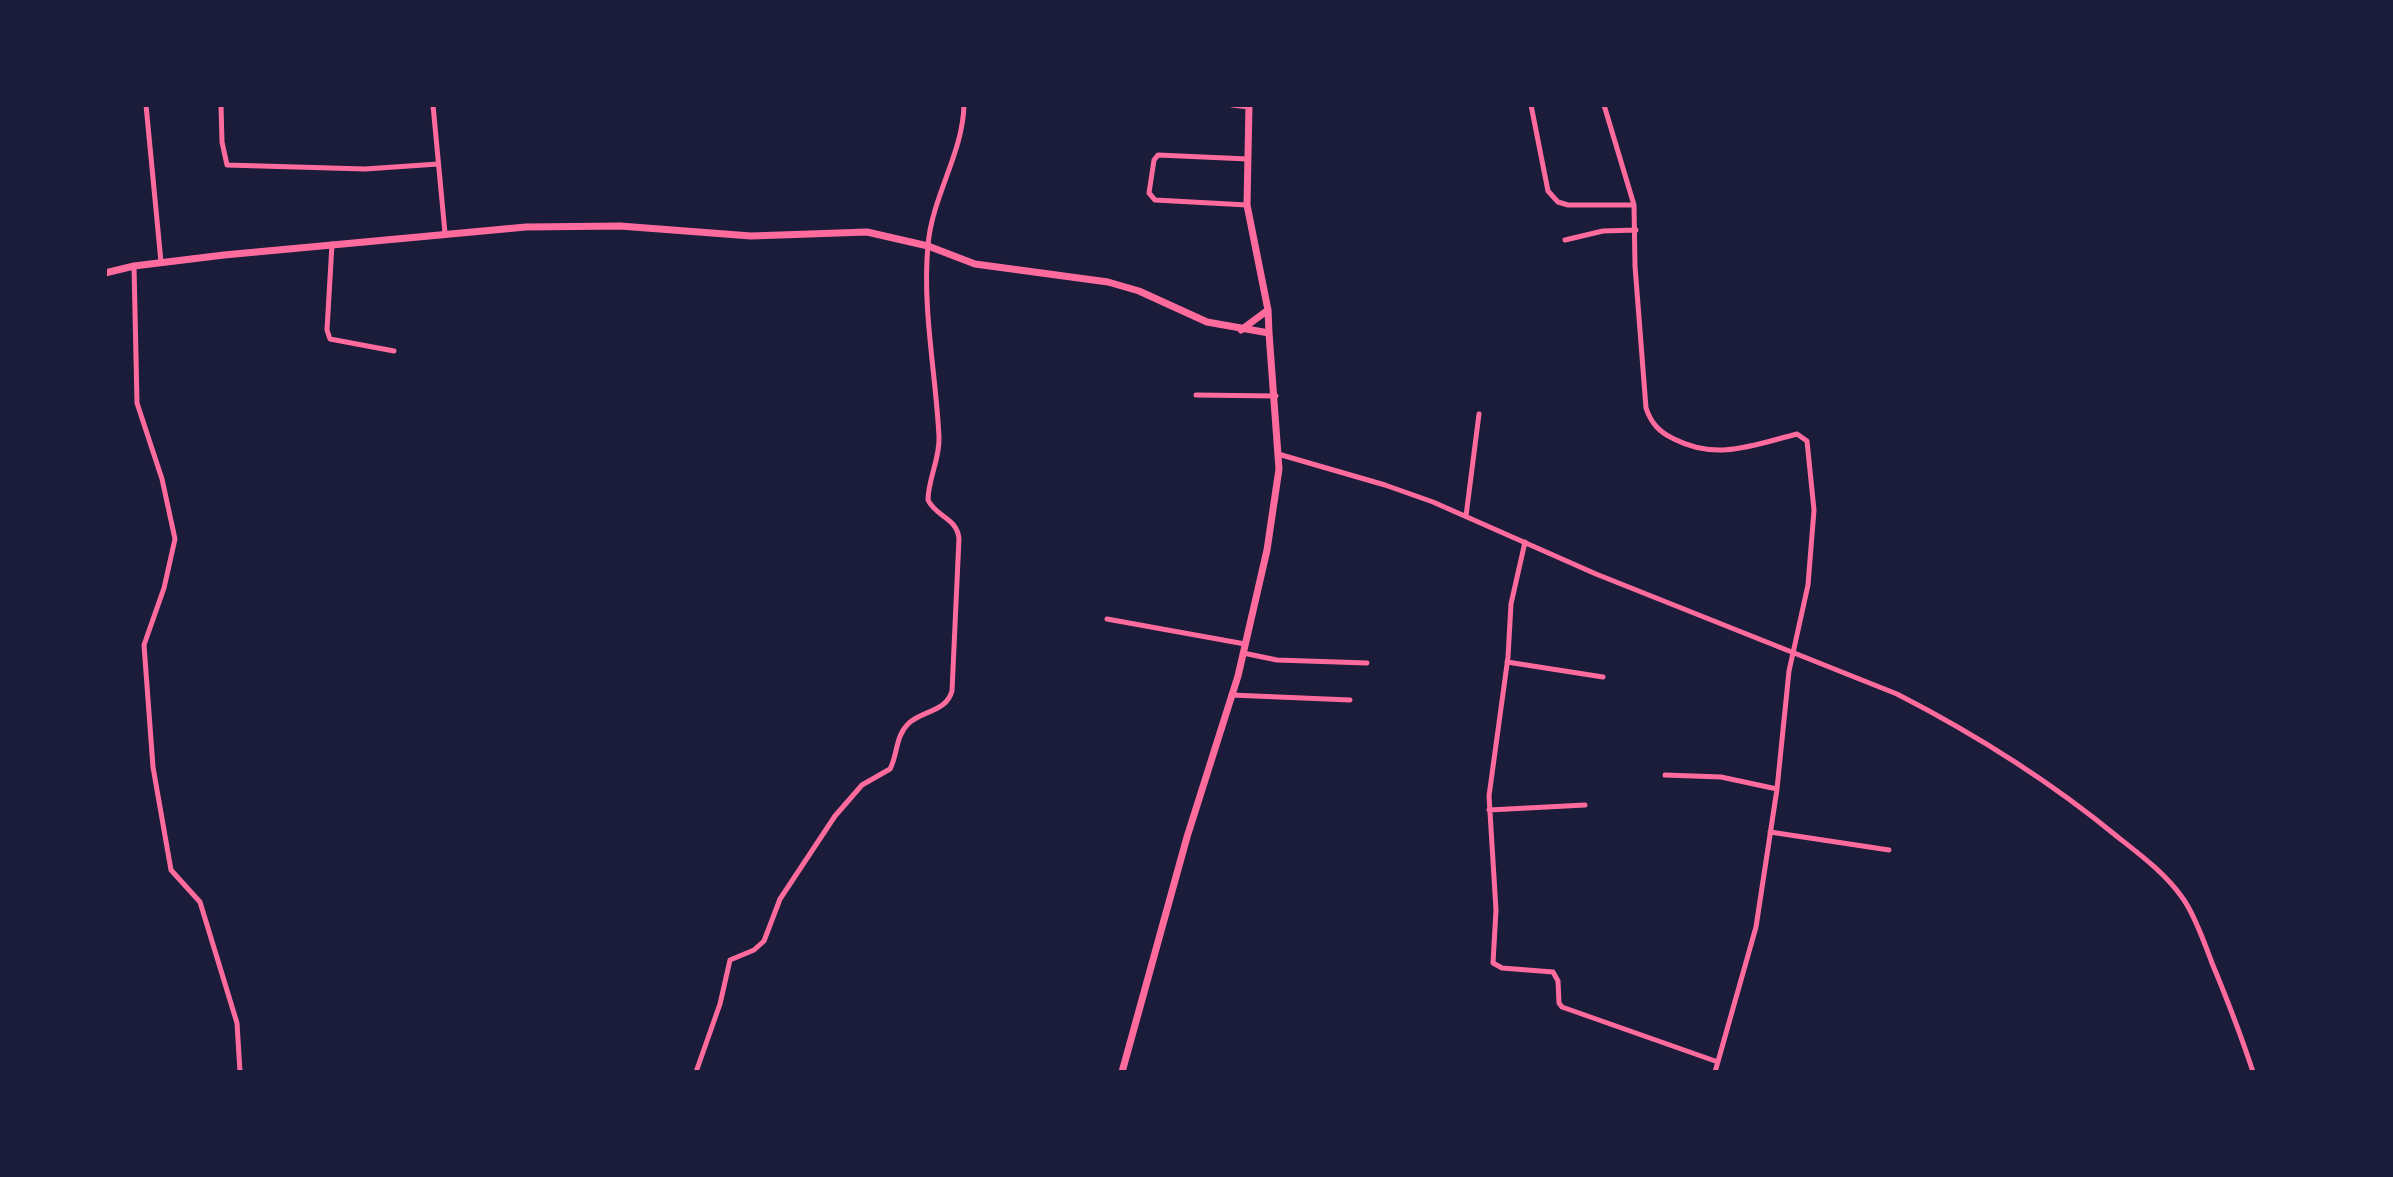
<!DOCTYPE html>
<style>
body{margin:0}
#map{position:relative;width:2393px;height:1177px;overflow:hidden;background:#1b1b3a;font-family:"Nunito Sans",sans-serif}
canvas{display:block}
.frame{position:absolute;inset:0;border:107px solid #1b1b3a;pointer-events:none}
</style>
<div id="map">
<canvas width="2393" height="1177"></canvas>
<div class="frame"></div>
</div>
<script>
const c = document.querySelector('canvas').getContext('2d');
c.lineJoin = 'round';
function trace(path, color, width, dash) { c.strokeStyle = color; c.lineWidth = width; c.lineCap = dash ? 'butt' : 'round'; c.setLineDash(dash || []); c.stroke(path); }
trace(new Path2D(`
 M146 105 161 262
 M221 105 222 142 227 165 365 169 438 164
 M433 105 445 233
 M1232 105 1249 107
 M1531 105 1548 191 1558 202 1568 205H1634
 M1604 105 1634 205 1635 266 1646 408C1651 423 1659 432 1674 439 1717 461 1753 445 1797 434L1807 441 1814 510 1808 585 1789 671 1777 789 1756 927 1715 1072
 M1247 205 1155 200 1149 193 1154 160 1158 155 1248 159
 M1565 240 1603 231 1636 230
 M332 244 327 330 330 339 394 351
 M134 266 137 403 162 479 175 539 164 588 144 645 153 767 171 870 200 902 237 1023 240 1072
 M1196 395 1276 396
 M1278 454 1385 485 1433 502 1596 574 1897 694C1975 734 2050 781 2119 838 2142 856 2167 875 2184 900 2196 918 2204 942 2212 963 2227 999 2241 1035 2253 1072
 M1466 516 1479 414
 M1525 542 1511 604 1508 657 1489 796 1496 910 1493 963 1502 968 1553 972 1558 981 1559 1003 1562 1007 1718 1062
 M1107 619 1245 644
 M1243 653 1277 660 1367 663
 M1507 662 1603 677
 M1231 695 1350 700
 M1665 775 1721 777 1777 789
 M1489 810 1585 805
 M1770 832 1889 850
 M696 1072 720 1004 730 960 754 950 764 941 780 899 835 816 862 785 890 769C898 754 895 736 909 723 924 710 946 712 952 691L959 538C956 517 936 517 928 500 928 479 940 459 939 437 936 374 922 309 928 245 932 197 963 153 964 105`), '#ff6b9d', 5);
trace(new Path2D(`
 M105 273 134 266 224 255 526 227 620 226 751 236 867 232 928 246 975 264 1108 282 1139 291 1207 322 1269 333 1268 310 1247 205 1249 105
 M1241 330 1268 310
 M1122 1072 1187 837 1238 676 1267 550 1279 469 1269 333`), '#ff6b9d', 7);
</script>
